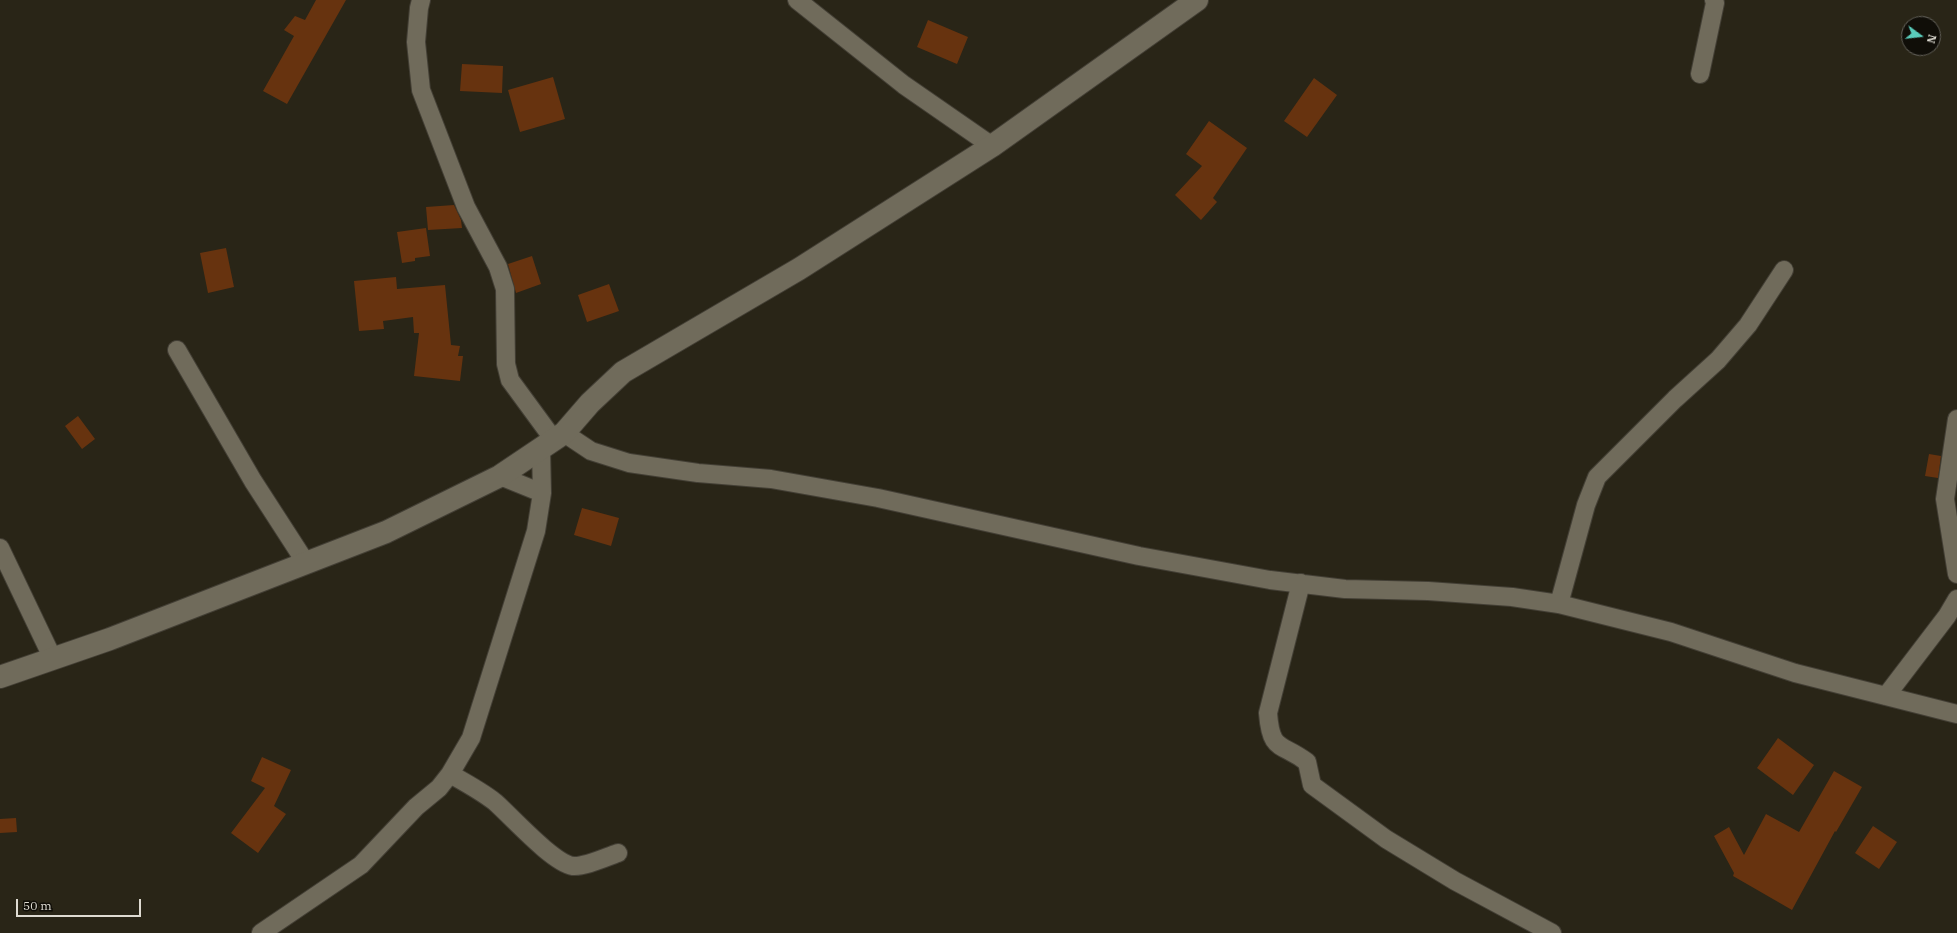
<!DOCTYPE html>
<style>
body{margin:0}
#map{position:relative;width:1957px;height:933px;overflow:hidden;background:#292517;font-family:"IBM Plex Serif",serif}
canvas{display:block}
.north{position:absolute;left:1901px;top:16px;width:40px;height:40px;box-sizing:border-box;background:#100e08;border:1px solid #626059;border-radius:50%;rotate:105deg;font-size:11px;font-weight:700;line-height:16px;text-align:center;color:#dedbd2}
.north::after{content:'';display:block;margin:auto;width:14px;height:18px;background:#5acebd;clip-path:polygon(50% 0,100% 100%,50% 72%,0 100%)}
.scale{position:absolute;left:16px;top:899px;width:125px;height:18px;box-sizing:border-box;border:2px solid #dedbd2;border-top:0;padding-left:5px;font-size:12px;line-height:14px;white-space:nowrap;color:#dedbd2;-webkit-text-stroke:3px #100e08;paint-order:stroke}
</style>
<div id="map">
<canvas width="1957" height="933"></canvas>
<div class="north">N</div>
<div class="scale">50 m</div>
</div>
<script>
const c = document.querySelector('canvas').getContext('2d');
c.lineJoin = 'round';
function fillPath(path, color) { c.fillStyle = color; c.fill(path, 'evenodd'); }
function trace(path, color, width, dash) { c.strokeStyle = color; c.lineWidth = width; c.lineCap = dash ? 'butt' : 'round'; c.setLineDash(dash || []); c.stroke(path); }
fillPath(new Path2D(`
 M316 0H346L287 104 263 91 294 36 284 30 295 16 305 20Z
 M928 20 968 37 957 64 917 47Z
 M462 64 503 66 502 93 460 91Z
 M553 77 565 119 520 132 508 90Z
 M1314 78 1337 95 1307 137 1284 121Z
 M1209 121 1247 148 1213 198 1217 202 1201 220 1175 195 1202 166 1186 154Z
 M454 205 461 220 462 228 428 230 426 207Z
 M426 228 430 256 415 258V261L402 263 397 232Z
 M226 248 234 287 208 293 200 253Z
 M532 256 541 284 516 293 508 264Z
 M396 277 397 289 445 285 451 345 460 346 458 356H463L460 381 414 376 419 333H414L413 317 383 321 384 329 359 331 354 281Z
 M609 284 619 311 587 322 578 295Z
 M78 416 95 439 82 449 65 426Z
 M1929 454 1941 456 1938 478 1925 476Z
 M582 508 619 518 611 546 574 535Z
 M1778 738 1814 765 1793 795 1757 768Z
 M262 757 291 770 274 806 286 814 258 853 231 833 265 788 251 781Z
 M1834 771 1862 787 1836 832 1835 831 1792 910 1733 876 1734 873 1714 836 1729 827 1744 855 1766 814 1799 832Z
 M16 818 17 832 0 833V819Z
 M1873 826 1897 842 1879 869 1855 853Z`), '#67330f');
const minor = new Path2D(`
 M421 0 419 8 416 42 421 90 466 207 498 267 505 289 506 364 510 380 554 440
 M797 0 904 85 992 146
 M1700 74 1715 3 1714 0
 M177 350 253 481 306 563
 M1957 419 1945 499 1957 574
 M564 433 591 451 629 463 698 473 771 479 878 498 1139 556 1270 580 1345 589 1428 591 1512 597 1559 604 1671 632 1795 673 1957 714
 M500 476 542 493
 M0 548 53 659
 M1301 583 1268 713C1271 753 1281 742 1307 762L1312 785 1386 839 1455 881 1552 933
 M1559 604 1586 505 1597 477 1675 399 1718 360 1748 325 1784 270
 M1886 696 1947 616 1957 599
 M450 774C466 783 481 791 495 802 512 817 553 863 573 866 585 867 606 857 618 853
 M261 933 361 865 416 807 439 788 450 774 471 738 536 531 542 493 541 448`);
const tertiary = new Path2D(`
 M0 677 110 639 386 532 500 476 564 433 590 403 623 372 799 269 992 146 1197 0`);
trace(minor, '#433f35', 20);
trace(tertiary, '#433f35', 24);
trace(minor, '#706b5b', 18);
trace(tertiary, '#706b5b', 22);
</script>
